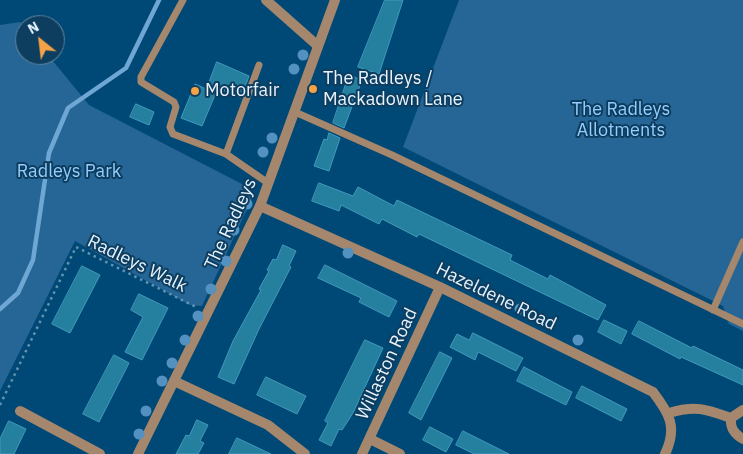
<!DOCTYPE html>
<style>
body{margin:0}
#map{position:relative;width:743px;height:454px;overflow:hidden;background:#004875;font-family:"IBM Plex Sans",sans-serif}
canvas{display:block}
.north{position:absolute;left:15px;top:15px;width:50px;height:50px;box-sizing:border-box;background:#0d3e60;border:1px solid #6487a0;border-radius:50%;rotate:331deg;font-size:14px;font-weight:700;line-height:20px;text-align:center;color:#e7f4ff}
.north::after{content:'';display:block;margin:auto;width:18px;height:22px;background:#f6a247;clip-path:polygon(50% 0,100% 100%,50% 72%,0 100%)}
</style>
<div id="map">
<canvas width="743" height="454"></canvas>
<div class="north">N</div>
</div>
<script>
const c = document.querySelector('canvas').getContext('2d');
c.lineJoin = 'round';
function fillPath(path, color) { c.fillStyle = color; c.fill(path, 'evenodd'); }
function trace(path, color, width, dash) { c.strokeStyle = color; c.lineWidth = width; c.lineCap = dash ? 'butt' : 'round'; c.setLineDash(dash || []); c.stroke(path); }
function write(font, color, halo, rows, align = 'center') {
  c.font = font + ' "IBM Plex Sans",sans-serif'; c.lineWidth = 4; c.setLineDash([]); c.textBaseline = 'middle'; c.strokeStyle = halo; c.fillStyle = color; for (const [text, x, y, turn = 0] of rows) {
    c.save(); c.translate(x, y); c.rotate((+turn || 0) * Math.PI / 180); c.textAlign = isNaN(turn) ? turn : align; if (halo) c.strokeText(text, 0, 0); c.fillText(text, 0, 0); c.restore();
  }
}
fillPath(new Path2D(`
 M459 0H743V331L729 324 723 306 403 147Z
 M20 22 25 28V55H48L89 105 242 184 254 194 202 306 190 305 75 241 0 391V25Z`), '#266696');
trace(new Path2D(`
 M0 309 18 293 33 260 49 153 68 108 126 68 159 0`), '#6ea7d4', 4.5);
const building = new Path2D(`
 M385 0H403L379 74 358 67Z
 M217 62 249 76 241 98 218 88 202 126 181 118 195 84 206 89Z
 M349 75 362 80 344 128 333 123Z
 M136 104 154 112 149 125 130 117Z
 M329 133 340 138 329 171 314 166 324 139 327 140Z
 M319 183 353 196 358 187 394 206 397 200 512 255 510 260 548 279 550 275 606 305 598 320 419 234 417 237 382 219 379 224 341 205 339 211 312 201Z
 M283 245 296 251 289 266 291 267 259 329 234 384 218 377 233 341 261 290 259 289 269 271 267 270 273 259 276 260Z
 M325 265 397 301 389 317 359 302 361 298 318 278Z
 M82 266 100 275 70 333 52 324Z
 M139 294 168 308 142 360 125 352 143 317 131 310Z
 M604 320 627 331 621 344 598 332Z
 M639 321 692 348 693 346 743 370V385L681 357 680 359 632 334Z
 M473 333 523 358 516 371 478 352 475 360 450 347 457 334 469 340Z
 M365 340 383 348 353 413 342 430 339 429 331 446 319 440 328 423 325 421Z
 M440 352 452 358 421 420 409 413Z
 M114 355 129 363 99 422 83 414Z
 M524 367 572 392 566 405 517 381Z
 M266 377 306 396 297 414 257 395Z
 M582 386 627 409 621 421 576 398Z
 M197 420 208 425 200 441 204 443 198 454H176L186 435 189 436Z
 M9 421 26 429 14 454H0V439Z
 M430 427 453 439 446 452 423 440Z
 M463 431 509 454H474L456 445Z
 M237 438 271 454H229Z`);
fillPath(building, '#257f9e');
trace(building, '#409bbc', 1);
trace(new Path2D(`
 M0 405 76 247 198 308`), '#6493b1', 2.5, [2.5, 4]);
trace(new Path2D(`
 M183 0 141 77V82L174 102 176 107 170 127 173 134 226 154 268 183
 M295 112 392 155 743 324
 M226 154 259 65
 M713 310 743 242`), '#a4876c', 7);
trace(new Path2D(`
 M266 0 318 46
 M260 206 440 287 653 392C669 413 678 427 665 454
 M174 381 268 425 305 454
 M20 411 100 454
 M669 413C695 405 706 409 731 418
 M731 418C730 428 734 434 743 439
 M731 418 743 410
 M370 439 400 454
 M362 454 440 287`), '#a4876c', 10);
trace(new Path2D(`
 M138 454 260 206 335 0`), '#a4876c', 10);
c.fillStyle = '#5291c0';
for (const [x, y] of [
 [303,55],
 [294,69],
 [272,138],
 [263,152],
 [247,204],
 [234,230],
 [348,253],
 [226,261],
 [211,289],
 [520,309],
 [198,316],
 [185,340],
 [578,340],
 [172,363],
 [162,381],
 [146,411],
 [139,434]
]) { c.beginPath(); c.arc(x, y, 5.5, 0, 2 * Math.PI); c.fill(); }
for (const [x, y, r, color] of [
 [313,89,5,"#f6a247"],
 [195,91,5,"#f6a247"]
]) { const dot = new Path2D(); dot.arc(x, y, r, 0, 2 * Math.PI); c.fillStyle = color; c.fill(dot); trace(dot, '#0d3e60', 2); }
write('18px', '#e7f4ff', '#0d3e60', [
 ["The Radleys /",323,79],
 ["Mackadown Lane",323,100],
 ["Motorfair",205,91]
], 'left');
write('18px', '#96cdfd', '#0d3e60', [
 ["The Radleys",621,110],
 ["Allotments",621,131],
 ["Radleys Park",69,172]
]);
write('18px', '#e7f4ff', '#0d3e60', [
 ["The Radleys",231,224,-65],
 ["Radleys Walk",137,264,26],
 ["Hazeldene Road",496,297,26],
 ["Willaston Road",387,364,-65]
]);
</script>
